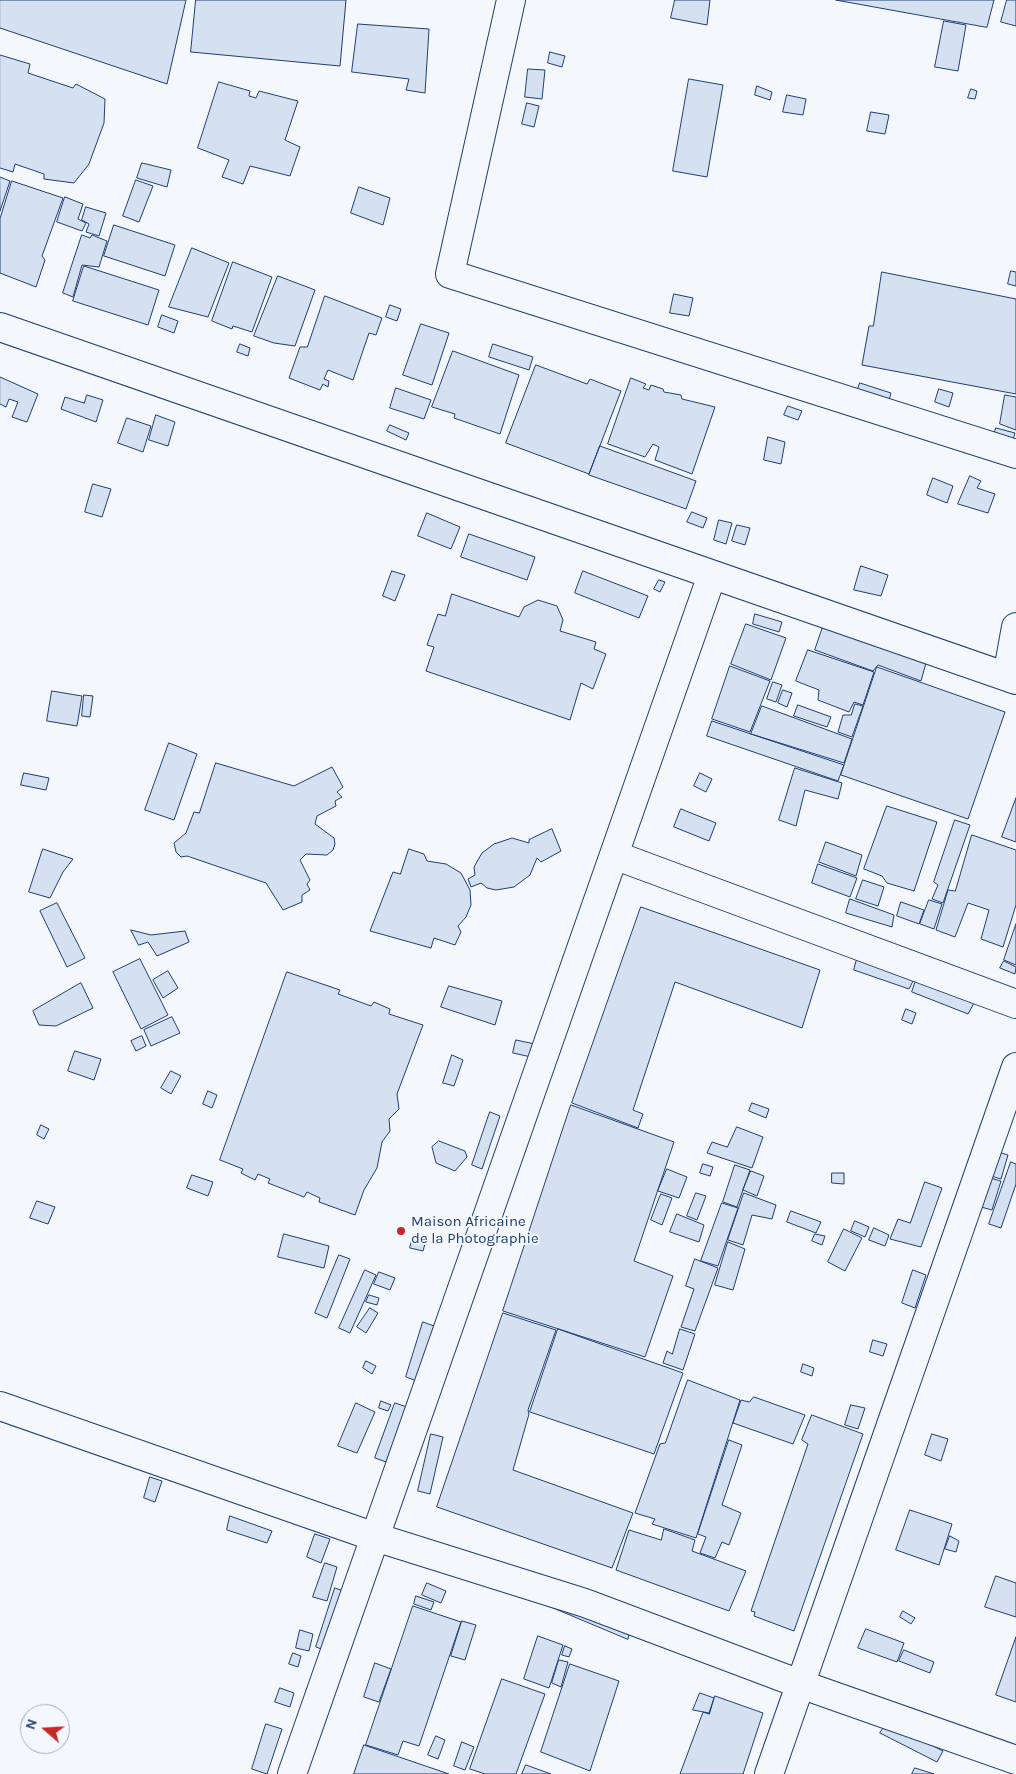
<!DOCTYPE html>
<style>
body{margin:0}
#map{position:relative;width:1016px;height:1774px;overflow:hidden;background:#f4f7fb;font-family:Karla,sans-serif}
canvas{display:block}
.north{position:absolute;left:20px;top:1704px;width:50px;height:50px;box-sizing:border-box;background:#f4f7fb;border:1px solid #9eadc5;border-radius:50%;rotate:289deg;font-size:14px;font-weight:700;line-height:20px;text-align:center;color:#1d3f73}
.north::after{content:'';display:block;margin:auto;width:18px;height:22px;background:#c62828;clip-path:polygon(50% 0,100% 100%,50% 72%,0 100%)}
</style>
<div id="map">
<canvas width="1016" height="1774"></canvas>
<div class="north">N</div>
</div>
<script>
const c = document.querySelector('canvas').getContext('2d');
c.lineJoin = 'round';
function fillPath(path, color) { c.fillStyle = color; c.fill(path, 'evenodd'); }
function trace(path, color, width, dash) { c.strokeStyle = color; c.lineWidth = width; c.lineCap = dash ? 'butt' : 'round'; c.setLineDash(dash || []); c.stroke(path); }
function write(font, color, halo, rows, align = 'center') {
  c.font = font + ' Karla,sans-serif'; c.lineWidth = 4; c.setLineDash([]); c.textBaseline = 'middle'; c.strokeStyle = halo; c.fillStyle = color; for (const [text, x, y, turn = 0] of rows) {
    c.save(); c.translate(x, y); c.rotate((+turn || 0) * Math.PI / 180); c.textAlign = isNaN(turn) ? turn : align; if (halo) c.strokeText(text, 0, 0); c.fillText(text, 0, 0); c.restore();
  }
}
const building = new Path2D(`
 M0 0H186L167 84 0 28Z
 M196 0H346L340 66 191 52Z
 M675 0H710L707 25 671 18Z
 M836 0H994L987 27Z
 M1007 0H1016V26L1001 22Z
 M944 21 966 25 958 71 935 67Z
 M358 24 429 29 425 93 406 90 409 79 352 72Z
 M550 52 565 56 562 67 548 63Z
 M0 55 30 64 28 73 73 88 76 84 105 99 104 123 89 164 74 183 44 179V174L15 164 13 172 0 168Z
 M528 69 545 70 542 99 525 97Z
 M689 79 723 85 707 177 673 171Z
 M219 82 250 91 249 96 256 98 259 91 298 101 285 140 300 147 290 176 250 166 243 184 222 177 229 160 198 148Z
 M757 86 772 92 770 100 755 95Z
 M971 89 977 91 975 99 968 98Z
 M787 95 806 99 803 115 783 112Z
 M527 103 539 106 534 127 522 124Z
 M871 112 889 115 885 134 867 131Z
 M142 163 171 170 167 187 137 178Z
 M0 177 10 181 0 211Z
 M136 180 153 186 139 222 123 216Z
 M12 181 63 198 42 256 45 260 36 287 0 273V219Z
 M359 187 390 198 383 225 351 213Z
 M65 197 83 204 78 219 86 223 82 231 57 222Z
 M86 207 106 213 99 236 86 232 89 224 82 220Z
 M114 225 175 245 165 276 104 256Z
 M82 235 90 238 92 235 107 241 99 267 82 265 73 297 63 293Z
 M192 248 229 263 208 317 169 307Z
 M233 262 272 277 252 332 233 326 232 329 212 321Z
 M84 266 159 290 148 325 73 301Z
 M1011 271 1016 272V286L1008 284Z
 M882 272 1016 299V394L862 365 869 326H873Z
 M278 276 315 290 295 346 274 343 254 336Z
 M674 294 693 298 689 316 670 313Z
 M325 296 382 318 376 335 369 333 353 380 328 370 324 379 329 381 328 387 323 384 320 390 289 378 300 347H307Z
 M390 305 401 309 397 321 386 317Z
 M162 315 178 321 174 333 158 327Z
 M421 324 449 333 432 385 403 375Z
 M240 344 250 348 248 356 237 352Z
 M493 344 533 357 529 370 489 357Z
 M453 351 519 375 500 434 454 418 455 414 432 407Z
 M536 365 587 384 590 379 621 391 589 474 506 443Z
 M0 377 38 394 27 422 12 417 18 402 9 399 6 407 0 404Z
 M631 378 646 384 643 388 649 390 651 385 663 389 664 392 681 395 682 399 715 407 692 474 655 460 659 447 653 444 645 457 608 444Z
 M860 383 891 393 887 407 855 397Z
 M396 388 431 400 424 419 390 408Z
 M939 389 953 393 949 407 935 402Z
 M87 395 103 400 96 422 61 409 65 397 84 403Z
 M1005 395 1016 397V430L1000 424Z
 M788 406 802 411 798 420 784 415Z
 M156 415 175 422 168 446 149 440Z
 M127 418 151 426 143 452 118 443Z
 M390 425 409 433 406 440 387 431Z
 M996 428 1015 433 1012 443 993 439Z
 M768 437 785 442 781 464 764 460Z
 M600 446 696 481 686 509 589 475Z
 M970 476 981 481 977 488 995 494 988 513 958 504Z
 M933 478 953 486 947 503 927 495Z
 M93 484 111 489 102 517 85 512Z
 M692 512 707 518 703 528 687 522Z
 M427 513 460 527 451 549 418 536Z
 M719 520 732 523 726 544 714 540Z
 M737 525 750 528 745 545 732 541Z
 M469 534 535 557 527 580 461 557Z
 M861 566 888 575 881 596 854 590Z
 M392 571 405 575 395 601 383 596Z
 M583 571 648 596 639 618 575 593Z
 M659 580 665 582 660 592 654 589Z
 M452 594 519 617 524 607 538 600 557 606 563 620 560 631 596 642 594 649 606 654 593 689 581 683 570 720 426 671 434 647 427 645 438 614 445 616Z
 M755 614 782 622 779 632 753 624Z
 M746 624 786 638 771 680 731 664Z
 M823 627 926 663 921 681 878 665 873 671 815 650Z
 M808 650 874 672 863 705 854 702 849 712 818 700 819 690 796 681Z
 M730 666 770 681 750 732 712 719Z
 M877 667 1005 712 968 819 841 775Z
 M773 682 782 685 776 702 767 699Z
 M783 690 792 693 787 707 778 703Z
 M52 691 82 696 77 726 47 721Z
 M84 695 93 696 90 717 82 716Z
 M855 704 863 706 852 737 838 732 843 715H851Z
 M798 705 831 717 827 727 794 716Z
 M762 706 852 739 844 763 751 734Z
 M712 721 844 765 838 781 707 736Z
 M169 743 197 754 174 820 145 810Z
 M216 763 294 786 332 767 343 787 337 792 342 797 335 801 336 806 317 816 315 824 334 838 335 844 333 850 327 855 306 854 300 860 310 880 307 884 310 890 302 895V902L283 910 266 883 187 856 181 857 176 852 174 843 186 833 194 812 199 813Z
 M795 768 842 783 838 799 805 790 796 826 779 820Z
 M24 773 49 778 46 790 21 785Z
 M700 773 712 779 706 792 694 786Z
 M1016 798V842L1002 837Z
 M887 806 937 822 914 891 887 883 882 876 864 869Z
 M681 809 716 823 709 841 674 827Z
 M955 820 970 825 943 903 932 899 938 885 934 882Z
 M552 829 561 851 541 862 537 858 530 875 514 887 496 890 487 888 481 883 471 887 468 879 475 875 474 867 482 853 494 844 512 838 529 843V840Z
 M972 835 1016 850V905L1003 947 981 939 989 910 968 903 955 937 936 930 948 890 955 891Z
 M826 842 862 855 856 876 819 862Z
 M43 849 73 859 63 872 50 898 29 892Z
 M409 849 424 854 427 861 446 864 461 873 470 890 471 905 466 917 458 926 461 932 455 945 434 938 431 948 370 931 393 872 400 874Z
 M818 864 857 878 850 897 812 883Z
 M863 880 884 887 878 906 856 899Z
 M850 899 894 915 892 927 846 913Z
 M929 900 942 904 934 929 920 924Z
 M901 902 924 910 919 924 897 916Z
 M57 903 85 958 67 967 40 911Z
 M641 907 820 970 802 1028 675 982 633 1110 643 1114 638 1128 572 1103Z
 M1016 924V965L1004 960Z
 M131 930 151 935 185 931 189 942 157 956 148 942 139 945Z
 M140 959 168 1015 141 1029 113 972Z
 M857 959 914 979 909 989 854 970Z
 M1004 961 1016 967 1015 974 1000 968Z
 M168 971 178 988 163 998 153 980Z
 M287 972 340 990 338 994 371 1006 374 1002 390 1009 389 1014 423 1025 397 1094 399 1109 389 1119 390 1131 382 1142 377 1168 364 1190 355 1215 319 1202 320 1198 307 1192 304 1197 268 1183 270 1179 258 1174 255 1180 241 1173 243 1169 220 1160Z
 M916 980 974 1003 968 1014 912 992Z
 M81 983 93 1008 56 1026 39 1025 33 1011Z
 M449 986 502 1001 495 1025 441 1007Z
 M906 1009 916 1013 912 1024 902 1020Z
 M172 1017 180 1033 151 1046 144 1030Z
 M142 1036 146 1046 136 1051 131 1041Z
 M516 1040 535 1044 531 1057 513 1053Z
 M75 1051 101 1059 94 1080 68 1071Z
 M452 1055 463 1060 454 1086 443 1083Z
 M171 1071 181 1076 171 1094 161 1088Z
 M208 1091 217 1095 212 1108 203 1104Z
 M752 1103 769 1109 766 1118 749 1111Z
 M571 1105 674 1142 634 1261 673 1276 645 1357 503 1311Z
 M490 1112 500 1116 482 1169 472 1165Z
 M41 1125 49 1129 44 1139 37 1135Z
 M737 1127 763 1137 752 1168 707 1153 712 1142 727 1147Z
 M439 1141 465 1151 467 1157 455 1171 436 1163 432 1147Z
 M998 1152 1008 1155 1001 1179 991 1176Z
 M1011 1162 1016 1164V1184L1001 1228 989 1224Z
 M703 1164 713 1167 710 1176 700 1173Z
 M735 1165 750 1170 737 1207 723 1202Z
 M667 1169 687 1177 679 1198 658 1191Z
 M751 1171 764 1176 757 1196 743 1190Z
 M832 1173H844V1184L832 1183Z
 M192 1175 213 1182 208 1196 187 1188Z
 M990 1178 1001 1181 992 1210 981 1207Z
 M925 1182 942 1188 921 1247 890 1239 898 1219 910 1223Z
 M696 1193 706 1196 697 1220 687 1216Z
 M744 1193 776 1205 772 1219 752 1215 743 1245 728 1240Z
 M661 1194 672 1198 662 1225 651 1220Z
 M37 1201 55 1207 48 1224 30 1218Z
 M722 1203 738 1208 718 1266 701 1261Z
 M791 1211 821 1222 816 1233 787 1222Z
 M677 1214 704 1225 699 1242 670 1232Z
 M855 1221 869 1227 865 1237 851 1231Z
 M874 1228 889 1235 885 1246 869 1240Z
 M844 1229 862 1238 845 1271 828 1262Z
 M284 1234 329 1246 324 1268 278 1257Z
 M815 1234 825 1236 822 1245 812 1241Z
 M413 1237 426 1240 423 1251 410 1248Z
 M728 1242 745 1249 733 1290 715 1285Z
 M339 1255 350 1259 327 1318 315 1313Z
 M695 1259 718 1268 695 1331 681 1327 694 1289 686 1286Z
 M365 1270 376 1275 350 1333 339 1328Z
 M913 1270 926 1275 915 1308 902 1303Z
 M379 1272 395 1278 390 1290 374 1284Z
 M369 1295 379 1298 377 1305 366 1302Z
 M370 1308 378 1313 366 1333 357 1327Z
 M503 1313 556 1330 528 1410 529 1414 513 1470 633 1513 612 1568 437 1507Z
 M423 1322 434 1326 417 1381 406 1377Z
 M558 1329 683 1373 654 1454 530 1412Z
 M680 1329 695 1334 683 1370 663 1363 667 1351 672 1354Z
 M873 1340 887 1344 883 1356 870 1352Z
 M366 1361 376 1366 372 1374 363 1368Z
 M803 1364 814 1368 812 1376 801 1372Z
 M688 1380 740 1400 696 1538 652 1524 655 1519 635 1513 660 1444 665 1443Z
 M754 1397 805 1415 793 1444 733 1423 741 1400 749 1402Z
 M381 1401 391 1405 388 1411 379 1408Z
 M356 1403 375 1412 357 1453 338 1446Z
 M395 1403 407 1407 386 1462 375 1458Z
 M851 1405 865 1408 858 1429 845 1425Z
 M812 1415 863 1434 794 1631 754 1616 755 1612 751 1611 808 1444 802 1440Z
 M431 1434 443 1437 430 1494 418 1491Z
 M932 1434 948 1439 941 1461 925 1455Z
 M729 1440 742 1445 722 1505 741 1513 729 1545 722 1542 715 1558 700 1553 706 1537 698 1534Z
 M150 1477 162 1481 155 1502 144 1498Z
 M910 1510 952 1524 939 1565 896 1550Z
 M230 1516 272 1531 267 1543 227 1530Z
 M664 1529 695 1540 692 1551 746 1571 729 1611 616 1570 629 1530 661 1540Z
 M315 1534 330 1539 321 1563 307 1557Z
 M950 1536 959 1541 956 1552 945 1549Z
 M325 1563 337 1567 327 1601 313 1597Z
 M996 1576 1016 1583V1617L985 1607Z
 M427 1583 446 1591 441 1603 422 1595Z
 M335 1588 348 1593 329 1652 316 1647Z
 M416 1596 434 1602 431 1610 414 1604Z
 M539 1602 631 1625 628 1639Z
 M413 1606 461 1622 419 1746 403 1741 398 1755 366 1745Z
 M903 1611 915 1618 911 1624 900 1617Z
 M462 1621 476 1625 465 1660 451 1656Z
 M866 1629 904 1643 897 1662 858 1648Z
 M300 1630 313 1634 309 1651 296 1648Z
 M538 1636 563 1645 549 1688 524 1679Z
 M1016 1637V1702L996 1695Z
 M565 1646 572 1649 569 1657 562 1655Z
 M904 1650 934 1662 930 1673 899 1661Z
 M293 1653 301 1656 298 1667 289 1664Z
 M559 1660 568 1662 561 1687 552 1683Z
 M375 1663 391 1669 379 1702 364 1697Z
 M570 1664 619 1681 590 1771 541 1752Z
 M502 1679 545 1694 516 1774H485L470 1769Z
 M280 1688 294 1693 290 1707 275 1702Z
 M700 1693 714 1698 709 1713 693 1710Z
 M715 1696 763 1713 743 1774H680L703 1712 709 1714Z
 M887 1723 943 1751 937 1762 880 1733Z
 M266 1724 282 1729 267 1774 252 1769Z
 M436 1736 445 1740 438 1759 428 1755Z
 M462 1742 474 1747 465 1770 454 1766Z
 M364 1745 449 1774H354Z
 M526 1765 551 1774H522Z
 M915 1768 934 1774H912Z`);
fillPath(building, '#d5e0f0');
trace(building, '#1d3f73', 1);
const street = new Path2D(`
 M511 0 450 274 1016 454
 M0 327 1016 680
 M1007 677 1016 627
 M614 855 1016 1004
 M0 1406 375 1537 585 1603 800 1684 1016 1760
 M292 1774 712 575
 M769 1774 1016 1067`);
trace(street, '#1d3f73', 30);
trace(street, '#f4f7fb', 28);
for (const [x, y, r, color] of [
 [401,1231,5,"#c62828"]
]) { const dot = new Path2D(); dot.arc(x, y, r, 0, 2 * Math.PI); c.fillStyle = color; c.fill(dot); trace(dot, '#f4f7fb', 2); }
write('15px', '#1d3f73', '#f4f7fb', [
 ["Maison Africaine",411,1222],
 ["de la Photographie",411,1239]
], 'left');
</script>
